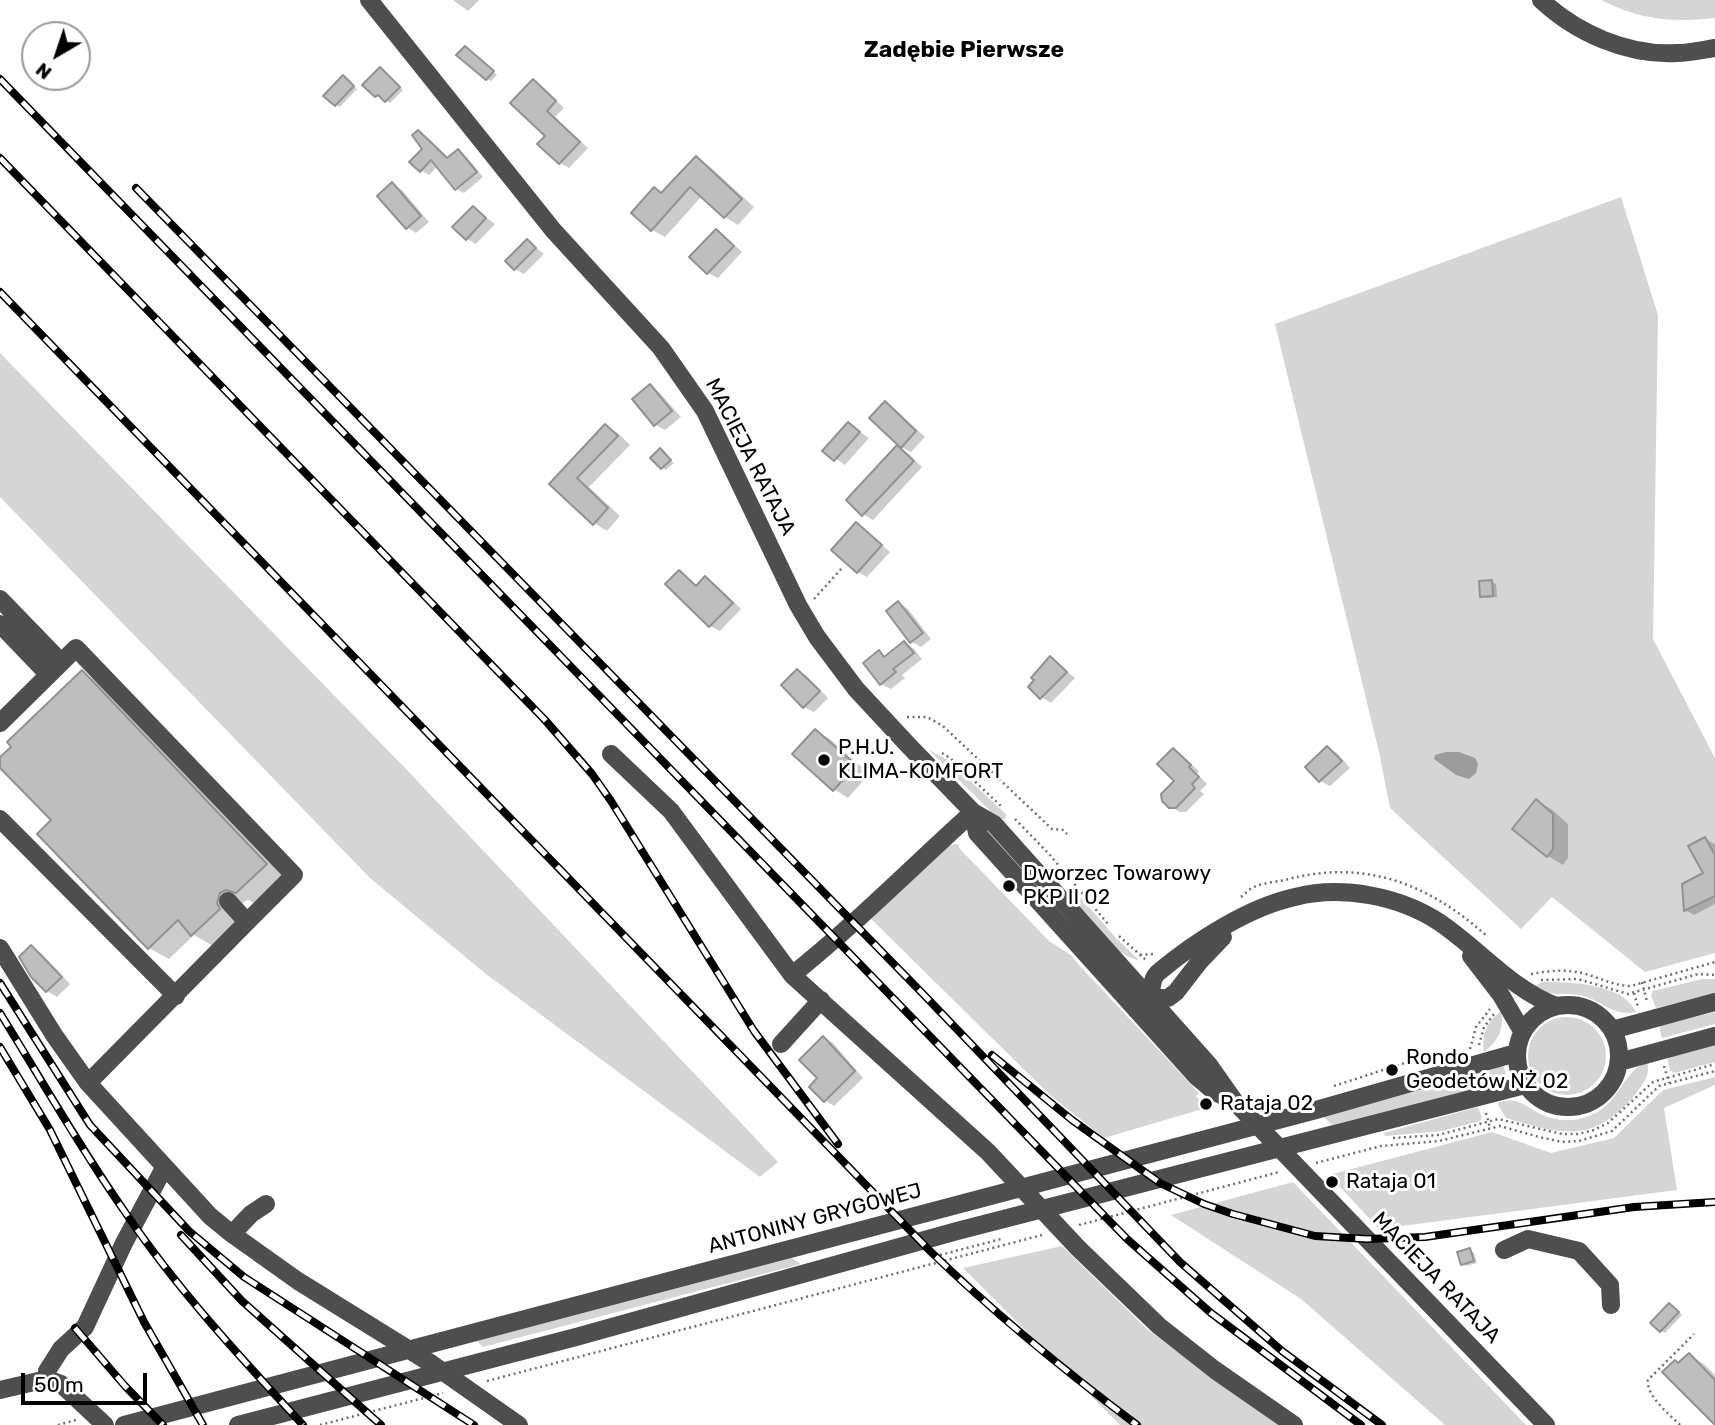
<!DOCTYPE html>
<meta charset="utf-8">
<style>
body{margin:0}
#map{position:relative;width:1715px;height:1425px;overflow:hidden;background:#fff;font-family:Rubik,sans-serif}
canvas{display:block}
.north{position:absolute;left:21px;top:21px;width:70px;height:70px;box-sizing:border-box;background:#fff;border:2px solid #999;border-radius:50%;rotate:219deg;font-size:19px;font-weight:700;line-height:28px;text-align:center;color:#000}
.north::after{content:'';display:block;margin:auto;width:24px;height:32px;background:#000;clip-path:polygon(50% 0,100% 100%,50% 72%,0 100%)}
.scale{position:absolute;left:21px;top:1373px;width:126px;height:32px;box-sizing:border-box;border:4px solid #000;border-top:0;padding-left:9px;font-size:21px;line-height:24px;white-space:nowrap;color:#000;-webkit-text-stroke:5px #fff;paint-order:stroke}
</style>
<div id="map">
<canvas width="1715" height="1425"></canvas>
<div class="north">N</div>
<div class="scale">50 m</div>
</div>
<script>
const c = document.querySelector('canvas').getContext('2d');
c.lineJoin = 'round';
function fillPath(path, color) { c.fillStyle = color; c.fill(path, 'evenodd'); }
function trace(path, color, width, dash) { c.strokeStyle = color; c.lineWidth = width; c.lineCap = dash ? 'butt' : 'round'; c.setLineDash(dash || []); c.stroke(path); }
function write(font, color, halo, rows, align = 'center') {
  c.font = font + ' Rubik,sans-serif'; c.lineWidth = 6; c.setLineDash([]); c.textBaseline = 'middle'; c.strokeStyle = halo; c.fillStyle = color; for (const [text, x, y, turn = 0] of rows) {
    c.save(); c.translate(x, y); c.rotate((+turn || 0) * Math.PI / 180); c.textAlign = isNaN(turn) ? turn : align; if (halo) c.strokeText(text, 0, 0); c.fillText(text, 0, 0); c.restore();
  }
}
fillPath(new Path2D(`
 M1601 0H1715V18C1671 23 1641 20 1601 0Z
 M1621 197 1658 315 1653 639 1715 758V953L1645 972 1552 897 1521 929 1390 808 1379 752 1275 324Z
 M0 353 406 769 778 1162 760 1177 486 974 370 878 0 497Z
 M929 750 948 760 1007 815 1004 820 991 812Z
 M959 844V848L1049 941 1071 955 1079 965 1199 1093 1196 1096 1206 1108 1104 1138 1050 1095 871 919 949 845Z
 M1076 892 1115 937 1140 961C1107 952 1089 919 1070 894Z
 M1702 979H1715V993L1656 1008 1651 995 1653 991Z
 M1542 982C1569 982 1623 983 1636 1012 1611 1017 1602 999 1579 995 1562 992 1547 997 1530 989Z
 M1501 1011C1505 1029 1498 1041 1484 1052 1481 1035 1487 1021 1501 1011Z
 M1715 1012V1024L1662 1038 1659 1026Z
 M1528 1056a39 39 0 1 1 78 0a39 39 0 1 1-78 0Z
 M1715 1043V1062L1674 1073 1670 1070 1667 1056Z
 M1647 1062C1651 1077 1642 1085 1634 1096 1592 1145 1561 1134 1506 1118L1497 1103C1504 1101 1511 1099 1518 1102 1525 1104 1531 1109 1537 1112 1553 1121 1572 1123 1589 1116 1621 1104 1620 1073 1647 1062Z
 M1503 1065 1508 1081 1493 1085 1489 1071Z
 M1471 1077 1474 1089 1332 1125 1323 1116Z
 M1715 1077V1085L1664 1108 1677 1190 1379 1229 1329 1175 1492 1132 1551 1153 1614 1138 1663 1090Z
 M1478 1107 1482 1118 1480 1121 1442 1131 1385 1136 1384 1133Z
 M1293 1182 1526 1425H1445L1301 1299 1171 1215Z
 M1062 1246 1148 1330 1278 1425H1120L963 1268Z
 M792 1258 801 1264 483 1347 477 1341Z`), '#d5d5d5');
fillPath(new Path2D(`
 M1459 752 1475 758 1478 764 1476 773 1469 779 1456 775 1434 759 1435 755 1446 752Z`), '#9c9c9c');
fillPath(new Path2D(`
 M453 0H479L468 11Z
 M469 50 497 75 491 81 487 79Z
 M384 72 403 90 390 103 382 97 381 98 376 96Z
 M347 80 357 89 340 107 336 105Z
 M533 82 543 87 564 108 555 117 588 148 569 168 560 163 547 136Z
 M418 132 426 136 449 158 458 151 466 156 483 177 464 193 456 189 438 166 429 175 421 170 425 149Z
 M696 158 709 166 754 207 738 225 725 217 702 196 665 237 652 230 633 213 654 189 663 194Z
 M392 184 402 190 429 222 416 233 407 227Z
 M473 208 495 224 476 244 467 239Z
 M716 231 726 237 742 252 718 278 708 273Z
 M527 241 544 254 524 274 515 269Z
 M650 386 659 392 681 417 665 430 656 425Z
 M885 404 895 409 925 437 911 452 903 448 872 418Z
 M849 424 869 438 845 465 825 451Z
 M605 426 618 433 630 445 589 487 620 516 607 531 594 523 552 484Z
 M897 447 905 451 922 467 873 520 863 514Z
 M660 450 674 463 666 470 662 468Z
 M856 524 890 552 867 577 858 572Z
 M680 572 698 586 706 578 715 584 741 609 720 631 710 626Z
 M1491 582 1496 584 1497 597 1486 598 1482 596Z
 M899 603 908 609 931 639 921 647 912 642Z
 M904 643 914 649 922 659 902 675 905 678 891 689 881 684 879 652 886 657Z
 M1051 658 1075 678 1051 703 1041 697Z
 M798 671 807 676 828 698 814 712 804 707Z
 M82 672 102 684 286 876 257 904 248 900 240 904 239 921 213 946 194 935 169 959 149 948 53 820 0 766V760Z
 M815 731 830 739 869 774 848 798 834 789Z
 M1327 748 1337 753 1350 768 1330 786 1320 781Z
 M1173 750 1183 756 1199 771 1197 774 1207 784 1200 791 1204 794 1186 812H1180L1170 806 1177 781Z
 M1536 801 1551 809 1568 824V858L1563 865 1548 856Z
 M1705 839 1715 844V904L1694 915 1685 910 1705 874Z
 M32 948 41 953 70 984 57 997 47 991 33 976Z
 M824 1038 833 1043 863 1078 834 1106 825 1100 819 1078Z
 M1470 1250 1474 1253 1477 1263 1467 1266 1463 1264Z
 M1674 1307 1682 1315 1665 1333 1661 1330Z
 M1689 1355 1704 1364 1715 1375V1424L1679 1365Z`), '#0003');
const building = new Path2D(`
 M465 46 494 71 486 80 456 55Z
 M380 67 400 87 385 102 378 95 375 97 362 85Z
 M343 75 354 86 335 106 323 96Z
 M533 79 556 101 547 111 580 142 559 164 537 144 545 136 510 103Z
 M418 130 447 158 458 149 477 172 455 190 431 160 420 172 409 162 422 149 412 135Z
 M696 156 742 199 724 218 690 187 651 231 631 213 654 187 661 193Z
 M392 182 421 216 406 229 377 196Z
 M473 206 486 218 466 240 452 227Z
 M716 229 734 246 707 274 689 257Z
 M527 239 536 248 514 270 505 261Z
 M650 384 672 411 654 426 632 399Z
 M885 401 916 431 901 448 869 418Z
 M848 422 860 432 834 461 822 451Z
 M605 424 618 436 577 478 608 508 593 525 549 484Z
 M897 445 914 461 862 516 846 500Z
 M660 448 671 460 661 469 650 458Z
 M856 522 882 545 857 573 831 550Z
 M679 570 696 586 705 576 733 603 709 627 665 584Z
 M1492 580 1493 596 1480 597 1479 581Z
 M898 601 923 633 910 643 886 611Z
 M904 641 914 653 893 669 896 672 880 685 863 663 879 650 884 657Z
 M1050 656 1067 672 1040 699 1028 687 1034 680 1031 678Z
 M797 669 820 691 803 708 781 685Z
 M82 670 267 864 236 893 226 890 220 893 217 903 220 909 191 936 178 920 148 949 37 834 51 820 0 768V757L11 747 7 742Z
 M815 729 856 765 833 791 792 754Z
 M1327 746 1342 761 1319 782 1305 767Z
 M1173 748 1191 765 1189 767 1199 777 1192 784 1195 788 1176 808H1169L1162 801 1161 794 1174 781 1157 764Z
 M1536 799 1553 814V849L1547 857 1512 829Z
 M1705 837 1715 855V896L1684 911 1682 884 1703 873 1688 846Z
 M31 945 62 977 46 992 31 977 19 957Z
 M823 1036 855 1071 824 1102 809 1087 817 1078 799 1060Z
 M1470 1248 1474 1261 1461 1265 1457 1252Z
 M1669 1303 1679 1312 1660 1332 1650 1323Z
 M1689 1353 1715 1380V1425L1662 1372 1675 1360 1678 1363Z`);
fillPath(building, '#bebebe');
trace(building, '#929292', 2);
trace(new Path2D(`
 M814 599 842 568
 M907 717H927L943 726 1052 829 1063 830 1067 834
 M942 753 950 758 1002 807
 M1015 819 1049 854 1108 924
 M1241 897C1245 894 1249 889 1254 887 1263 883 1275 882 1285 880 1365 858 1429 884 1488 937
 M1119 936 1146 960
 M1140 955 1154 954
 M1531 974C1548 971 1565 969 1582 973 1598 977 1614 986 1631 986L1715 962
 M1541 980 1578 979 1628 994 1698 974 1715 975
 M1642 982 1647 1002
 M1634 993 1638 1007
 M1479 1045 1484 1027 1494 1014
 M1470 1049 1476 1027 1490 1009
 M1664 1066 1669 1083
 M1334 1086 1420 1058 1441 1055
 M1486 1113 1490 1128
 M1393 1138 1438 1135 1498 1119 1562 1134H1578L1594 1130 1608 1123 1653 1082 1715 1064
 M1316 1163 1381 1146 1439 1141 1500 1126 1539 1137 1562 1142 1579 1141 1612 1131 1659 1086 1715 1071
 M1079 1225 1279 1172
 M940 1255 1001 1239
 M487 1381 1042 1235
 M58 1425 76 1420
 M320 1425 443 1393
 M1680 1425C1669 1414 1646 1396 1648 1380L1694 1334`), '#707070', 2.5, [2, 3.5]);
trace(new Path2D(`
 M369 0 553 230 661 348 705 411 798 605 817 637 856 689 909 746 973 812 994 824 1209 1065 1235 1102 1546 1425
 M1541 0C1576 33 1628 56 1677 53 1690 53 1702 50 1715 48
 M0 599 61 662
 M0 624 48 674
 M0 723 76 648 294 875 247 922
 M611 754 671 811 792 975C856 924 913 866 973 812
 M973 812 977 833 1196 1076 1215 1092 1229 1099
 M0 819 176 996
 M0 948 54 1035 88 1083 210 1216 232 1234 251 1214 266 1204
 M1471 956 1501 995 1522 1031
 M792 975 988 1152 1078 1248 1159 1326 1215 1370 1294 1425
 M1149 998H1168L1176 992 1200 961 1223 937
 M1517 1056a51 51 0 1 1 102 0a51 51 0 1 1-102 0Z
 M1136 1010C1139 1007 1145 1003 1148 999 1154 990 1149 979 1160 971 1196 941 1249 907 1295 897 1342 885 1399 896 1439 922 1479 949 1511 989 1556 1006
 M1612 1030 1715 1002
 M781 1044 821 1000
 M1619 1062 1715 1036
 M88 1083 247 922 228 901
 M232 1234 298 1281 432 1364 519 1425
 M1504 1250 1528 1239 1579 1251 1610 1285 1611 1305
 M47 1379V1371L61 1349 85 1327 124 1243 164 1168
 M0 1390 47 1379 61 1384 105 1425
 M124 1425 1316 1110 1516 1053
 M238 1425 576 1337 957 1231 1525 1085`), '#4e4e4e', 18);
const rail = new Path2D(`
 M0 79 1127 1239 1211 1313 1361 1425
 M0 158 545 720 592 774 611 801 754 1031 838 1144
 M136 188 926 997 1180 1262 1282 1351 1382 1425
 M0 292 929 1250C994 1313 1065 1371 1137 1425
 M0 983 90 1125 189 1231 244 1277 474 1425
 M0 1013C41 1079 80 1148 125 1212 177 1289 240 1357 303 1425
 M0 1047 50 1130 144 1322 203 1425
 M992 1055 1072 1120 1160 1183 1204 1204 1233 1214 1315 1236 1367 1239 1425 1237 1634 1207 1715 1202
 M181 1235 242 1301 381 1425
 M75 1328 125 1386 163 1425`);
trace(rail, '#000', 8);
trace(rail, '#fff', 5, [16]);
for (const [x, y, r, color] of [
 [824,760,7,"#000"],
 [1009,886,7,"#000"],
 [1392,1070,7,"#000"],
 [1206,1104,7,"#000"],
 [1332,1182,7,"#000"]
]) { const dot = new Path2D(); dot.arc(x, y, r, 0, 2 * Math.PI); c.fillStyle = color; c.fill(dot); trace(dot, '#fff', 2.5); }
write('21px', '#000', '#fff', [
 ["MACIEJA RATAJA",750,457,63],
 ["ANTONINY GRYGOWEJ",815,1219,-15],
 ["MACIEJA RATAJA",1436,1278,46]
]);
write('21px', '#000', '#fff', [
 ["P.H.U.",838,748],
 ["KLIMA-KOMFORT",838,772],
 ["Dworzec Towarowy",1023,874],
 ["PKP II 02",1023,898],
 ["Rondo",1406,1058],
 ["Geodetów NŻ 02",1406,1082],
 ["Rataja 02",1220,1104],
 ["Rataja 01",1346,1182]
], 'left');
write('bold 23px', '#000', '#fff', [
 ["Zadębie Pierwsze",964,50]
]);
</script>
